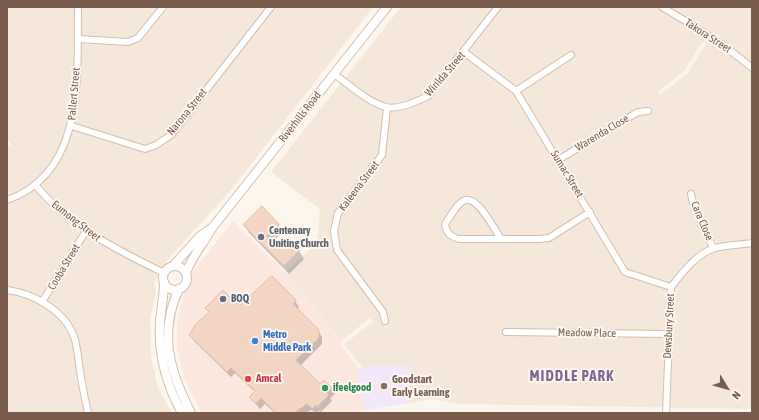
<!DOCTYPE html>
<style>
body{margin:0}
#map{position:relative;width:759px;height:420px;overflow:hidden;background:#fdf6ec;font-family:"Asap Condensed",sans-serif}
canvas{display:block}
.frame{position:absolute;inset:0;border:8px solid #7a5c4d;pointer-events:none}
.north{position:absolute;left:707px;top:368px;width:40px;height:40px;-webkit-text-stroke:3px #fffaf3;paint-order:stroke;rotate:127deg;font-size:11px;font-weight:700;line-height:16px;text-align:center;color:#7a5c4d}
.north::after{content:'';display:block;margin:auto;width:14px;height:18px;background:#7a5c4d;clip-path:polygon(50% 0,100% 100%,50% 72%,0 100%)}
</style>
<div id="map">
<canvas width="759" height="420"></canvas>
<div class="frame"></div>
<div class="north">N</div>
</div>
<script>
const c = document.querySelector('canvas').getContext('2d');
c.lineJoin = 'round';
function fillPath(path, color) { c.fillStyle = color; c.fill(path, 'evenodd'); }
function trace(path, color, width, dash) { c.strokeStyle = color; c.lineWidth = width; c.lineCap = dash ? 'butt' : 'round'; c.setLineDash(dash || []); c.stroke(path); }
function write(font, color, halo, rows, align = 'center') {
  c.font = font + ' "Asap Condensed",sans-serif'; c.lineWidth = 3.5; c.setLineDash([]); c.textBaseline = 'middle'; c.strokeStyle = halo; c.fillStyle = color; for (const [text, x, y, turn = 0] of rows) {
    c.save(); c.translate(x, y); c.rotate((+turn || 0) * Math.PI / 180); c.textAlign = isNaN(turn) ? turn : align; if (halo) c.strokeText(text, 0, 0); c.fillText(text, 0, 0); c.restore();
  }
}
fillPath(new Path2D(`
 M7 7H373L231 190 169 258 154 283 156 294 150 318 151 357 158 388 172 413H7V147L11 144 7 140Z
 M401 7H752V409L462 404 432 399 407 403 410 366 362 367 344 344 373 322 370 318 341 341 285 272 317 243 320 209 271 172ZM702 42 706 44 688 73 660 95 658 92 684 71Z`), '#f5e8da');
fillPath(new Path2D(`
 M233 221 285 272 342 343 341 344 359 369 358 370 365 410 354 413H201L183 376 177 348V321L183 297 193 271Z`), '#fde8e0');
fillPath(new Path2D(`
 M410 366 407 403 365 410 357 370 362 367Z`), '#f3e8fa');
fillPath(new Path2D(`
 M278 224 283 232 272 243 278 248 288 239 299 251 304 259 289 274 249 233 245 225Z
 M295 301 299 307 296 309 318 331 322 337V344L300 366 320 386 331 388 335 394 330 398 332 401 321 412 319 411 317 413 311 410 306 413H275L265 404 260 409 250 397 255 392 235 373 231 377 194 341 190 335 209 313 206 308H239Z`), '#0003');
const building = new Path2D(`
 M262 206 279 224 267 236 278 247 288 237 300 250 284 266 243 225Z
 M272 276 296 300 293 304 319 330V338L296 360 320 384 324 380 332 388 327 392 329 395 317 407 316 405 312 409 307 404 294 413H276L261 398 256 404 249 397 255 391 231 368 227 372 189 335 195 325 209 312 205 308 223 290 239 306Z`);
fillPath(building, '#f3d5c3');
trace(building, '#e6bba3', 1);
const minor = new Path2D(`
 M662 7C694 26 724 44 752 68
 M78 39 128 42 138 38 163 7
 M464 52 516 91 625 272 671 287
 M334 74C350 85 367 102 386 107 398 110 418 101 428 96L498 7
 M516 91 571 55
 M72 126 145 149 156 145 171 135 271 7
 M558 160 638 112 648 111
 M35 185C71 227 115 249 164 273
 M691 194 693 203 713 248
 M7 200C86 173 77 74 78 7
 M501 239C494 229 478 196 465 200 457 203 450 217 445 224 446 233 450 236 459 239H539L549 238 590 212
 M7 290C33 293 65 311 74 337 78 348 78 360 80 371 82 385 85 399 88 413
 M42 302 86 231
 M385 321 383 312 337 250 334 231 338 213 382 155 387 108
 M506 332 668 334
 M666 413 671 287C682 273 697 253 715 248 727 245 740 245 752 243`);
const tertiary = new Path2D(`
 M173 266 200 236 210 229
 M163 278a12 12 0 1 1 24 0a12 12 0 1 1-24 0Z
 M186 273C192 256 204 243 212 228L387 7
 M164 282C164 296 161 309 160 323 158 356 166 384 182 413
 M179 289C158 333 170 372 191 413`);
trace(minor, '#d1beb0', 8);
trace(tertiary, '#d1beb0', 10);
trace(minor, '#fff', 6);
trace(tertiary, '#fff', 8);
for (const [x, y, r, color] of [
 [261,237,4,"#6b7280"],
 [223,299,4,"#5c6f8a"],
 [255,341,4,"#3f7fe0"],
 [248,379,4,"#e0444e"],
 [384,386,4,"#8d6e63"],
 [325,388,4,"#2e9e5b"]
]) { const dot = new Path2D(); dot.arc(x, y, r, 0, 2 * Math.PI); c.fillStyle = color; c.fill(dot); trace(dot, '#fffaf3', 1.5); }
write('11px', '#7a5c4d', '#fffaf3', [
 ["Takora Street",708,36,33],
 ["Wirilda Street",445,74,-49],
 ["Pallert Street",74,94,-85],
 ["Narona Street",187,112,-51],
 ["Riverhills Road",300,117,-52],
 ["Warenda Close",602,133,-31],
 ["Sumac Street",567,174,59],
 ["Kaleena Street",359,186,-53],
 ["Eumong Street",76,221,38],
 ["Cara Close",702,221,67],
 ["Cooba Street",64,267,-59],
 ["Dewsbury Street",669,326,-87],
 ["Meadow Place",587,333,1]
]);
write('bold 11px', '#5b616d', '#fffaf3', [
 ["Centenary",269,231],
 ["Uniting Church",269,244]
], 'left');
write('bold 11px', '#4e5e75', '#fffaf3', [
 ["BOQ",231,299]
], 'left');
write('bold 11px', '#366cbe', '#fffaf3', [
 ["Metro",263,335],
 ["Middle Park",263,348]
], 'left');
write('bold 11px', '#be3a42', '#fffaf3', [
 ["Amcal",256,379]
], 'left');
write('bold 11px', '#785e54', '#fffaf3', [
 ["Goodstart",392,380],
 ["Early Learning",392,393]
], 'left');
write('bold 11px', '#27864d', '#fffaf3', [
 ["ifeelgood",333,388]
], 'left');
c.letterSpacing = '1px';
write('bold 15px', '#846695', '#fffaf3', [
 ["MIDDLE PARK",572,376]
]);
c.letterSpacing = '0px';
</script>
